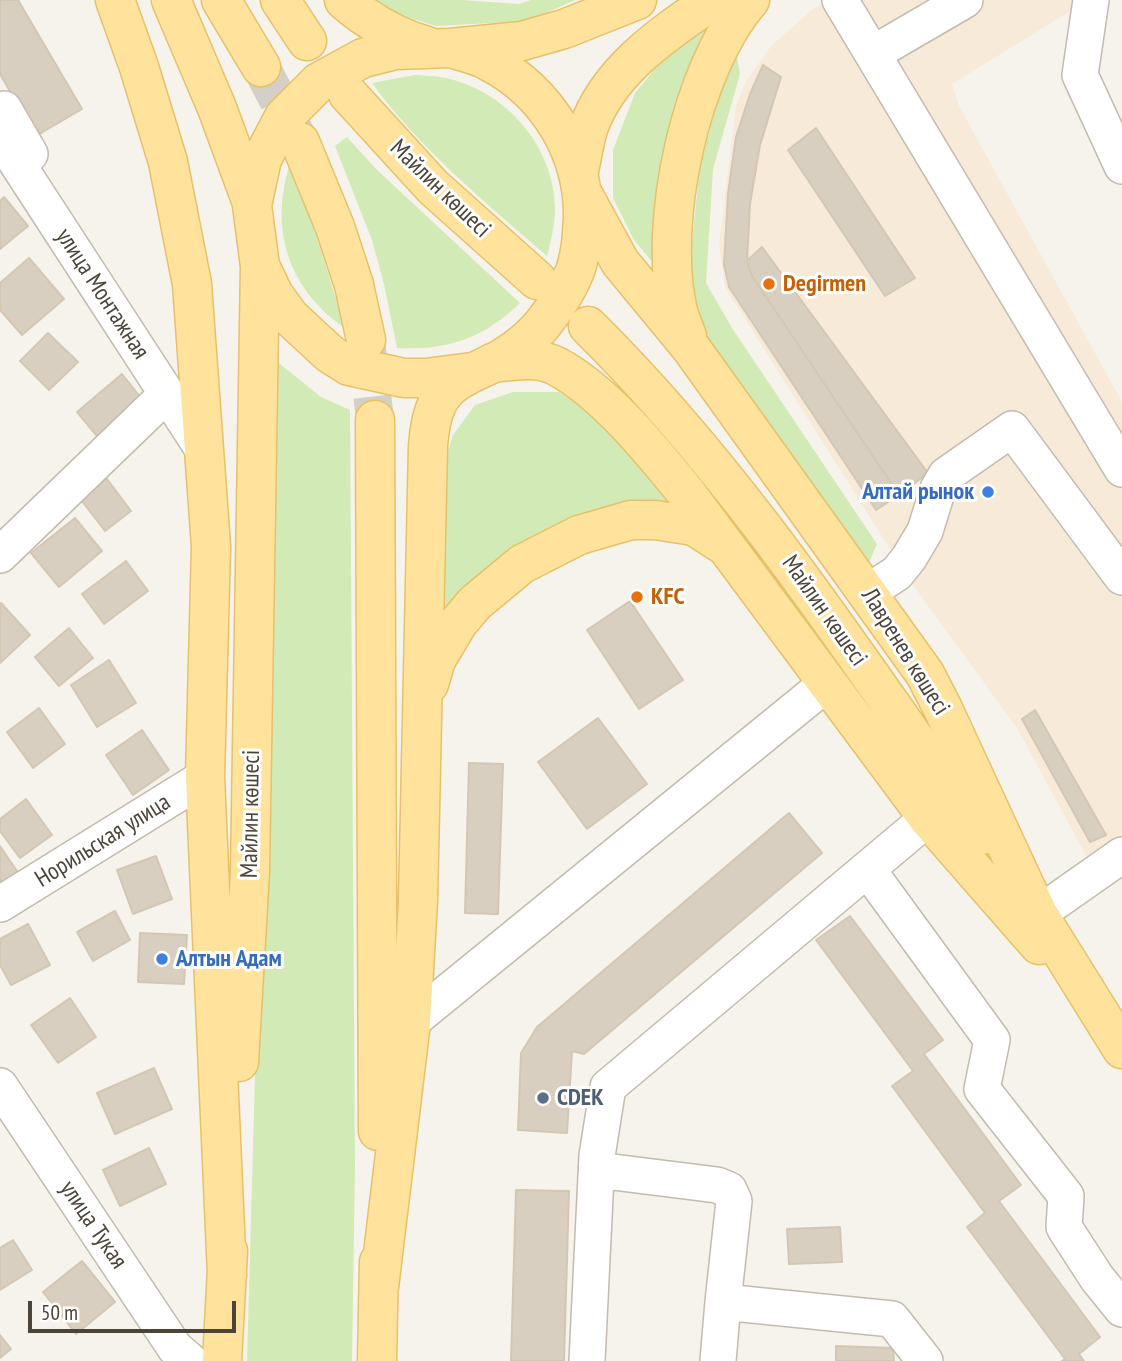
<!DOCTYPE html>
<meta charset="utf-8">
<style>
body{margin:0}
#map{position:relative;width:1122px;height:1361px;overflow:hidden;background:#f6f3ec;font-family:"PT Sans Narrow",sans-serif}
canvas{display:block}
.scale{position:absolute;left:28px;top:1301px;width:208px;height:32px;box-sizing:border-box;border:4px solid #4b4439;border-top:0;padding-left:9px;font-size:21px;line-height:24px;white-space:nowrap;color:#4b4439;-webkit-text-stroke:5px #fff;paint-order:stroke}
</style>
<div id="map">
<canvas width="1122" height="1361"></canvas>
<div class="scale">50 m</div>
</div>
<script>
const c = document.querySelector('canvas').getContext('2d');
c.lineJoin = 'round';
function fillPath(path, color) { c.fillStyle = color; c.fill(path, 'evenodd'); }
function trace(path, color, width, dash) { c.strokeStyle = color; c.lineWidth = width; c.lineCap = dash ? 'butt' : 'round'; c.setLineDash(dash || []); c.stroke(path); }
function write(font, color, halo, rows, align = 'center') {
  c.font = font + ' "PT Sans Narrow",sans-serif'; c.lineWidth = 6; c.setLineDash([]); c.textBaseline = 'middle'; c.strokeStyle = halo; c.fillStyle = color; for (const [text, x, y, turn = 0] of rows) {
    c.save(); c.translate(x, y); c.rotate((+turn || 0) * Math.PI / 180); c.textAlign = isNaN(turn) ? turn : align; if (halo) c.strokeText(text, 0, 0); c.fillText(text, 0, 0); c.restore();
  }
}
fillPath(new Path2D(`
 M831 0H1084L1085 2 952 84 959 106 1122 402V843L1089 861 1017 728 910 581 725 287 719 245 736 106 746 81 772 45 813 9Z`), '#f7ead8');
fillPath(new Path2D(`
 M368 0H461L519 4 531 0H575L528 21 436 26 377 8Z
 M728 9 659 270 634 240 613 198V150L635 93 673 47Z
 M736 52 740 74 713 169 706 283 732 328 877 544 868 565 706 340 690 302V260L700 166 727 67Z
 M414 75C429 76 443 76 457 81 512 98 554 150 555 208 555 224 551 241 547 256 485 202 421 150 372 83Z
 M347 137 376 169 520 303C483 339 448 350 397 348L384 284 372 240 335 146Z
 M292 158 345 328C286 288 268 224 292 158Z
 M275 360 321 397 350 410 355 1165 352 1361H247Z
 M513 392H559L598 417 680 507 648 504 438 629 443 467 453 435 475 405Z`), '#d2eab5');
const building = new Path2D(`
 M0 0H18L82 109 36 136 0 74Z
 M763 65 781 77 760 145 750 204 747 261 752 276 899 495 876 510 729 287 724 265 728 194 736 137 750 94Z
 M816 128 915 278 885 296 788 150Z
 M4 197 28 226 0 249V201Z
 M762 247 928 473 899 495 752 276 747 261Z
 M29 258 64 299 22 335 0 310V283Z
 M48 333 78 362 49 390 20 361Z
 M122 374 141 398 97 436 77 412Z
 M104 475 131 511 105 531 78 496Z
 M75 518 102 551 59 587 31 553Z
 M126 561 148 591 104 624 82 594Z
 M630 601 683 680 639 709 587 630Z
 M1 603 30 635 0 663V604Z
 M69 628 93 658 59 686 35 657Z
 M109 660 136 703 97 727 71 685Z
 M39 708 65 744 33 768 7 732Z
 M1035 710 1106 835 1090 842 1022 719Z
 M598 718 647 784 587 829 538 762Z
 M142 730 169 770 133 795 106 755Z
 M469 763 503 764 498 914 465 913Z
 M26 799 52 835 20 858 0 831V819Z
 M789 813 822 853 584 1054 572 1051 567 1133 518 1130 521 1053 537 1027Z
 M0 846 19 874 0 887Z
 M156 856 172 899 133 914 117 870Z
 M115 911 130 940 93 961 77 932Z
 M850 916 943 1040 924 1054 1021 1185 999 1201 1100 1337 1079 1354 1084 1361H1062L1065 1359 967 1227 985 1213 892 1086 913 1071 816 940Z
 M28 924 50 965 11 985 0 965V939Z
 M140 933 187 935 184 984 138 982Z
 M70 998 96 1037 58 1063 31 1025Z
 M154 1068 172 1109 115 1134 97 1093Z
 M149 1148 166 1184 120 1206 103 1170Z
 M516 1190 569 1191 564 1361H511Z
 M840 1227 842 1262 789 1264 787 1229Z
 M13 1240 32 1270 0 1290V1248Z
 M82 1261 115 1302 76 1334 43 1292Z
 M0 1335 11 1349 0 1358Z
 M836 1346 893 1348 894 1361H836Z`);
fillPath(building, '#d8cfc1');
trace(building, '#d3c7b4', 2);
trace(new Path2D(`
 M261 67 300 142
 M366 340 375 420`), '#d4d0c8', 38, [38, 19]);
const minor = new Path2D(`
 M840 0 1122 469
 M1091 0 1080 75 1122 166
 M874 53 965 0
 M4 109 30 154
 M0 137 204 451
 M0 555 167 394
 M868 592 897 573 909 558 925 531 938 489 946 475 1012 429 1122 577
 M868 870 992 1040 982 1089 1066 1196 1064 1227 1097 1278 1122 1309
 M0 904 205 777
 M1038 914 1122 855
 M411 1022 826 684
 M0 1086 175 1348 190 1361
 M597 1170 717 1185 729 1190 734 1201 723 1302
 M587 1361 597 1156 608 1087 928 818
 M718 1361 723 1302 892 1319 925 1361`);
const major = new Path2D(`
 M115 0 139 67 168 162 192 284 211 546 205 777 227 1275
 M171 0 217 108 252 203
 M221 0 261 67
 M280 0 307 41
 M344 0C369 22 395 37 427 46
 M348 94 433 187 537 280
 M300 142 335 227 354 285 366 340
 M579 171C582 157 584 143 588 129 608 70 665 33 713 0
 M584 196 620 262 691 348 925 674 943 709 1038 914 1122 1049
 M588 326C741 477 858 660 982 835
 M687 336C684 328 680 319 678 311 657 223 691 68 750 0
 M492 363C513 361 536 356 556 366 604 391 653 452 687 494L928 818 1039 945
 M472 372 426 378H404L349 366 330 354 290 317 274 295 260 266 252 205 262 159 284 117 319 82 363 58 395 50 450 48 522 41 564 29 637 0
 M375 420 378 1131
 M429 684 436 660 458 623 475 603 522 564 579 535 631 520H655L694 526 722 544
 M239 1062 250 871 260 266
 M379 1287 411 1022 418 901 428 446C429 432 431 417 437 404 447 382 470 374 491 364 512 354 535 336 548 317 558 304 569 286 575 271 581 254 582 236 583 218 584 154 549 93 490 62 478 55 463 52 450 48
 M222 1361 228 1251
 M377 1361 379 1262`);
trace(minor, '#c2bbae', 38);
trace(major, '#e6c16a', 41);
trace(minor, '#fff', 35);
trace(major, '#ffe39c', 38);
for (const [x, y, r, color] of [
 [769,284,7,"#e8710a"],
 [988,492,7,"#3f7fe0"],
 [637,597,7,"#e8710a"],
 [162,959,7,"#3f7fe0"],
 [543,1098,7,"#5c6f8a"]
]) { const dot = new Path2D(); dot.arc(x, y, r, 0, 2 * Math.PI); c.fillStyle = color; c.fill(dot); trace(dot, '#fff', 2.5); }
write('24px', '#4b4439', '#fff', [
 ["Майлин көшесі",440,189,44],
 ["улица Монтажная",102,294,57],
 ["Майлин көшесі",824,611,55],
 ["Лавренев көшесі",905,652,58],
 ["Майлин көшесі",251,814,-89],
 ["Норильская улица",103,841,-32],
 ["улица Тукая",93,1225,56]
]);
write('bold 24px', '#c56008', '#fff', [
 ["Degirmen",783,284],
 ["KFC",651,597]
], 'left');
write('bold 24px', '#366cbe', '#fff', [
 ["Алтай рынок",974,492],
 ["Алтын Адам",176,959,"left"]
], 'right');
write('bold 24px', '#4e5e75', '#fff', [
 ["CDEK",557,1098]
], 'left');
</script>
